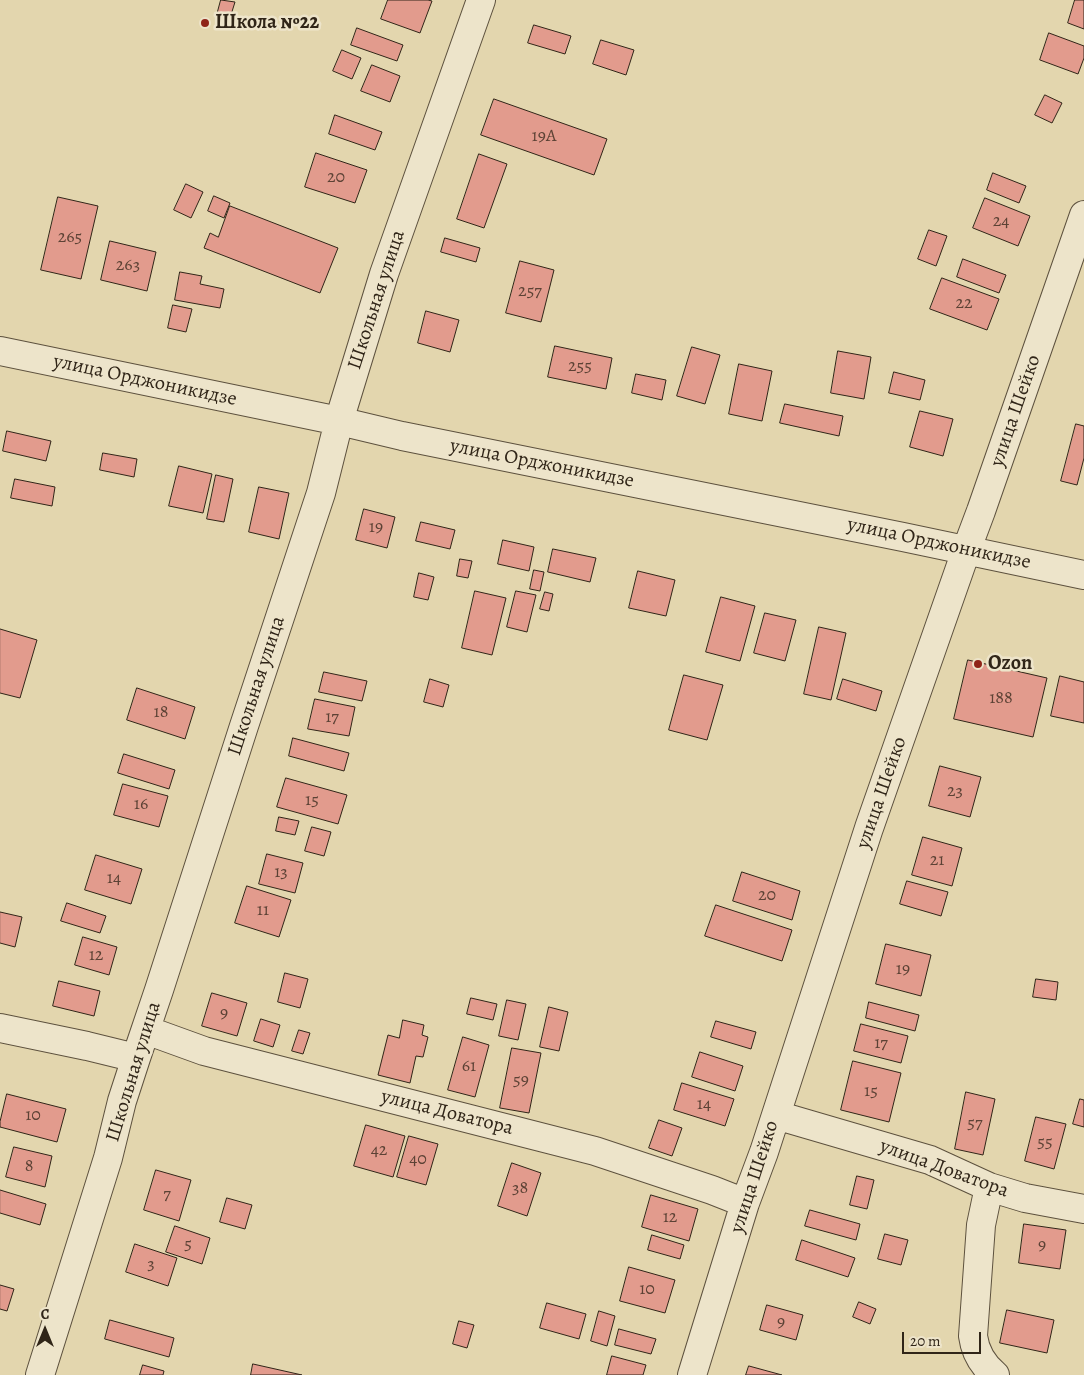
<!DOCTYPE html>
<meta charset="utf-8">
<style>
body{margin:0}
#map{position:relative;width:1084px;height:1375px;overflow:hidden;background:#e3d6ae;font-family:Alegreya,serif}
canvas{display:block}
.north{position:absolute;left:20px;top:1305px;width:50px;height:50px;-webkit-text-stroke:4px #ede4ca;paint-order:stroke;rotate:0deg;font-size:14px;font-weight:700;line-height:20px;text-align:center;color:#302518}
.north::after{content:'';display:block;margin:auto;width:18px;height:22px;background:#302518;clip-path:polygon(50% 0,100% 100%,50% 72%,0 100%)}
.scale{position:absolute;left:902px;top:1332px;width:79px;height:22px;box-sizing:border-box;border:2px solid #302518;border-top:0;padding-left:6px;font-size:15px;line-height:18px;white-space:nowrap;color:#302518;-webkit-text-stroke:4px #ede4ca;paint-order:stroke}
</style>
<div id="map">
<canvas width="1084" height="1375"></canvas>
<div class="north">С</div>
<div class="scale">20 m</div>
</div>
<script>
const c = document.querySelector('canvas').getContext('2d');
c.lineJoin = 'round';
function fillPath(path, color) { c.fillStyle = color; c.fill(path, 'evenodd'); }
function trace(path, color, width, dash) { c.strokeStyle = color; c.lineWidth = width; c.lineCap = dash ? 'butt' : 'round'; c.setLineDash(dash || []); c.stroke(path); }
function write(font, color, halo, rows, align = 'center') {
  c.font = font + ' Alegreya,serif'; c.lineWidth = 5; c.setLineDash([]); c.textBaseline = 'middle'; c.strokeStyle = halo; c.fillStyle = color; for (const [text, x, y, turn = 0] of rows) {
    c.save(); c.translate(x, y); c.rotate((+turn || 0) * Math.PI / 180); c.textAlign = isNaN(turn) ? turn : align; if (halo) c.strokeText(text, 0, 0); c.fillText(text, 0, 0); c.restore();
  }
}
const building = new Path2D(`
 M221 0 235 2 230 18 217 15Z
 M388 0H428L432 1 420 33 381 19Z
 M1075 0H1084V29L1068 23Z
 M534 25 571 36 565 54 528 43Z
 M357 28 403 45 397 61 351 45Z
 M1049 33 1084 46V58L1078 74 1040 60Z
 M601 40 634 50 626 75 593 64Z
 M342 50 361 58 352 79 333 71Z
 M372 65 400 76 390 102 361 91Z
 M1045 95 1062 103 1052 123 1035 115Z
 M494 99 607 139 594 175 481 135Z
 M335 115 382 132 375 150 329 134Z
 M316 153 367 170 355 203 305 187Z
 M479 154 507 164 484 228 457 219Z
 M993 173 1026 186 1019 203 987 190Z
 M186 184 203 192 191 218 174 210Z
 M214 196 230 203 224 218 208 211Z
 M58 197 98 206 81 279 41 270Z
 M985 198 1030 216 1018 246 973 228Z
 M230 206 338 248 320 293 204 248 210 233 218 237Z
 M929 230 947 236 936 266 918 259Z
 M445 238 480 248 476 262 441 252Z
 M110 241 156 252 147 291 101 280Z
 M963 259 1006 275 999 293 957 277Z
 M520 261 554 270 541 322 506 313Z
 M180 272 202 276 200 284 224 289 220 308 175 300Z
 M942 278 999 299 987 330 930 309Z
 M173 305 192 309 186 332 168 328Z
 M426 311 459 320 450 352 418 343Z
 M555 346 612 358 606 389 548 377Z
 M692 347 720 355 705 404 677 396Z
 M838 351 871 357 864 399 831 393Z
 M739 364 772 371 762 421 729 414Z
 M894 372 925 380 920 400 889 393Z
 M636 374 666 380 662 400 632 393Z
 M785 404 843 416 839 436 780 423Z
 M920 411 953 419 943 456 910 447Z
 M1076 424 1084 426V458L1077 485 1061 481Z
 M7 431 51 441 46 461 3 451Z
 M103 453 137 459 134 477 100 470Z
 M179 466 212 474 203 513 169 506Z
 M216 475 233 479 224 522 207 519Z
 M15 479 55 487 52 506 11 498Z
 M259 487 289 493 279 539 249 532Z
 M364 509 395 517 387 548 356 540Z
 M421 522 455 530 450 549 416 541Z
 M503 540 534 547 529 571 498 564Z
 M553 549 596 558 590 582 548 572Z
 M460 559 472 561 468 578 457 576Z
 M534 570 544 572 540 591 530 589Z
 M638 571 675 580 666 616 629 608Z
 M419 573 434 577 428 600 414 597Z
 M475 591 506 598 492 655 462 648Z
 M516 591 536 595 527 632 507 627Z
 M545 592 553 594 549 611 540 609Z
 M721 597 755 606 740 661 706 652Z
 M765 613 796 620 785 661 754 653Z
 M819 627 846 633 831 700 804 694Z
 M0 629 37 640 20 698 0 693Z
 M968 660 1047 678 1033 737 954 719Z
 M324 672 367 681 362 701 319 692Z
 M684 675 723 685 707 740 669 730Z
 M1060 676 1084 682V723L1051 716Z
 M430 679 449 685 443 707 424 702Z
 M843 679 882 691 876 711 837 699Z
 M137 688 195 707 185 739 127 720Z
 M315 699 355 707 349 736 308 729Z
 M293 738 349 753 344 771 289 756Z
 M124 754 175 770 169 789 118 773Z
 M940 766 981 777 970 817 929 806Z
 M286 778 347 795 338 824 277 807Z
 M123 784 168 796 159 827 114 815Z
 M279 817 299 821 295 835 276 831Z
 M312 827 331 832 324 856 305 851Z
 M923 837 962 848 952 886 912 875Z
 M267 854 303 863 295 893 259 884Z
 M96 855 142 869 131 904 85 890Z
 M742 872 800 891 792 920 733 901Z
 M907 881 948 892 941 916 900 904Z
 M247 886 291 900 279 937 235 923Z
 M67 903 106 916 100 933 61 921Z
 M716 905 792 930 782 961 705 936Z
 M0 912 22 917 15 947 0 943Z
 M83 937 117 947 109 975 75 965Z
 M886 944 931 955 921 996 876 984Z
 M285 973 308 979 300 1008 278 1002Z
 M1036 979 1058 982 1056 1000 1033 997Z
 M59 981 100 991 94 1016 53 1006Z
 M212 993 247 1003 237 1036 202 1026Z
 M471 998 497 1004 493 1020 467 1014Z
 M507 1000 526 1004 518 1040 499 1036Z
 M869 1002 919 1015 915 1031 866 1018Z
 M549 1007 568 1012 559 1051 540 1047Z
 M261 1019 280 1025 273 1047 254 1041Z
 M403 1020 424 1025 422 1035 428 1037 423 1057 416 1056 410 1083 378 1075 388 1035 399 1038Z
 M716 1021 756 1032 751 1049 711 1037Z
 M861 1024 908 1036 901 1063 854 1051Z
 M299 1030 310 1033 303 1054 292 1051Z
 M463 1037 489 1045 475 1097 448 1090Z
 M512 1048 541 1053 529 1113 500 1108Z
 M700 1052 743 1066 735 1091 692 1077Z
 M853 1061 901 1073 889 1122 841 1110Z
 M682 1083 734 1099 725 1126 674 1110Z
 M966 1092 995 1099 983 1155 955 1149Z
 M7 1094 66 1109 57 1142 0 1127V1122Z
 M1080 1099 1084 1100V1127L1073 1124Z
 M1036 1117 1066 1124 1054 1169 1025 1161Z
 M659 1120 682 1128 672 1156 649 1148Z
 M366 1125 405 1136 393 1177 354 1166Z
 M409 1136 438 1144 426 1185 397 1177Z
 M14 1147 52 1156 45 1187 6 1177Z
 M512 1163 541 1173 527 1216 498 1206Z
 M156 1170 191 1180 179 1221 144 1210Z
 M857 1176 874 1180 867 1209 850 1205Z
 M0 1190 46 1204 40 1225 0 1213Z
 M651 1195 698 1209 689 1241 642 1227Z
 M227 1198 252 1205 245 1229 220 1222Z
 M810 1210 860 1224 856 1240 805 1226Z
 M1024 1224 1066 1230 1060 1269 1019 1263Z
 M175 1226 210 1238 202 1264 166 1252Z
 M885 1234 908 1240 901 1265 878 1259Z
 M652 1235 684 1245 680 1259 648 1250Z
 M802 1240 855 1258 848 1277 796 1260Z
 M135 1244 177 1258 168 1286 126 1272Z
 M629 1267 675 1280 665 1313 620 1301Z
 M0 1285 14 1289 7 1311 0 1309Z
 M859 1302 876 1309 870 1324 853 1317Z
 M547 1303 586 1314 579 1339 540 1328Z
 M767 1305 803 1315 796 1340 760 1330Z
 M1007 1310 1054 1320 1047 1353 1000 1343Z
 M599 1311 615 1316 607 1346 591 1341Z
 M110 1320 174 1338 169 1357 105 1339Z
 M459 1321 474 1325 467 1348 453 1344Z
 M619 1329 656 1339 651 1354 615 1345Z
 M612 1356 646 1365 643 1375H607Z
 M253 1364 302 1375H251Z
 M143 1365 164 1371 163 1375H140Z
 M749 1366 782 1375H746Z`);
fillPath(building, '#e29b8d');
trace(building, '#302518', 1);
const minor = new Path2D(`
 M0 351 339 421 402 436 903 537 1084 575
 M0 1028 87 1046 136 1058
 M146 1030 204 1051 595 1151 712 1190 745 1203
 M776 1115 930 1160 989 1187 1025 1198 1084 1209
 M989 1187 981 1225 973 1336C975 1351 983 1365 995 1375
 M40 1375 108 1158 122 1101 136 1058 159 990 244 726 321 493 339 421 384 274 481 0
 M692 1375 745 1203 764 1152 869 828 966 551 981 511 1084 215`);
trace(minor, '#5d513e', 30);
trace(minor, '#ede4ca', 28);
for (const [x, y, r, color] of [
 [205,23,5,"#8f2418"],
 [978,664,5,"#8f2418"]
]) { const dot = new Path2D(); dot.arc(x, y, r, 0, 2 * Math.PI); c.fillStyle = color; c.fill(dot); trace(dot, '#ede4ca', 2); }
write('18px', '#5c4235', null, [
 ["19А",544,137],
 ["20",336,178],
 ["24",1001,222],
 ["265",70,238],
 ["263",128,266],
 ["257",530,292],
 ["22",964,304],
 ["255",580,367],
 ["19",376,528],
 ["188",1001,699],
 ["18",161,713],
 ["17",332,718],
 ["23",955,792],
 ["15",312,801],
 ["16",141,805],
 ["21",937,861],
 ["13",281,873],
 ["14",114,879],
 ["20",767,896],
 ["11",263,911],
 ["12",96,956],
 ["19",903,970],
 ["9",224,1014],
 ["17",881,1044],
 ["61",469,1067],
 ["59",521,1081],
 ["15",871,1092],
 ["14",704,1105],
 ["10",33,1116],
 ["57",975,1124],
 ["55",1045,1143],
 ["42",379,1151],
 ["40",418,1160],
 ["8",29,1167],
 ["38",520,1189],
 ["7",167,1195],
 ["12",670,1218],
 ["5",188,1245],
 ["9",1042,1246],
 ["3",151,1265],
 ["10",647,1290],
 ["9",781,1323]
]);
write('bold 20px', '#302518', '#ede4ca', [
 ["Школа №22",215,23],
 ["Ozon",988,664]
], 'left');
write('20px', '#302518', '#ede4ca', [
 ["Школьная улица",377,300,-72],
 ["улица Орджоникидзе",145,381,12],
 ["улица Шейко",1016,411,-71],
 ["улица Орджоникидзе",542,464,11],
 ["улица Орджоникидзе",939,544,12],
 ["Школьная улица",257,686,-72],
 ["улица Шейко",882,793,-71],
 ["Школьная улица",134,1072,-73],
 ["улица Доватора",447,1113,14],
 ["улица Доватора",944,1169,20],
 ["улица Шейко",755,1177,-72]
]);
</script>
